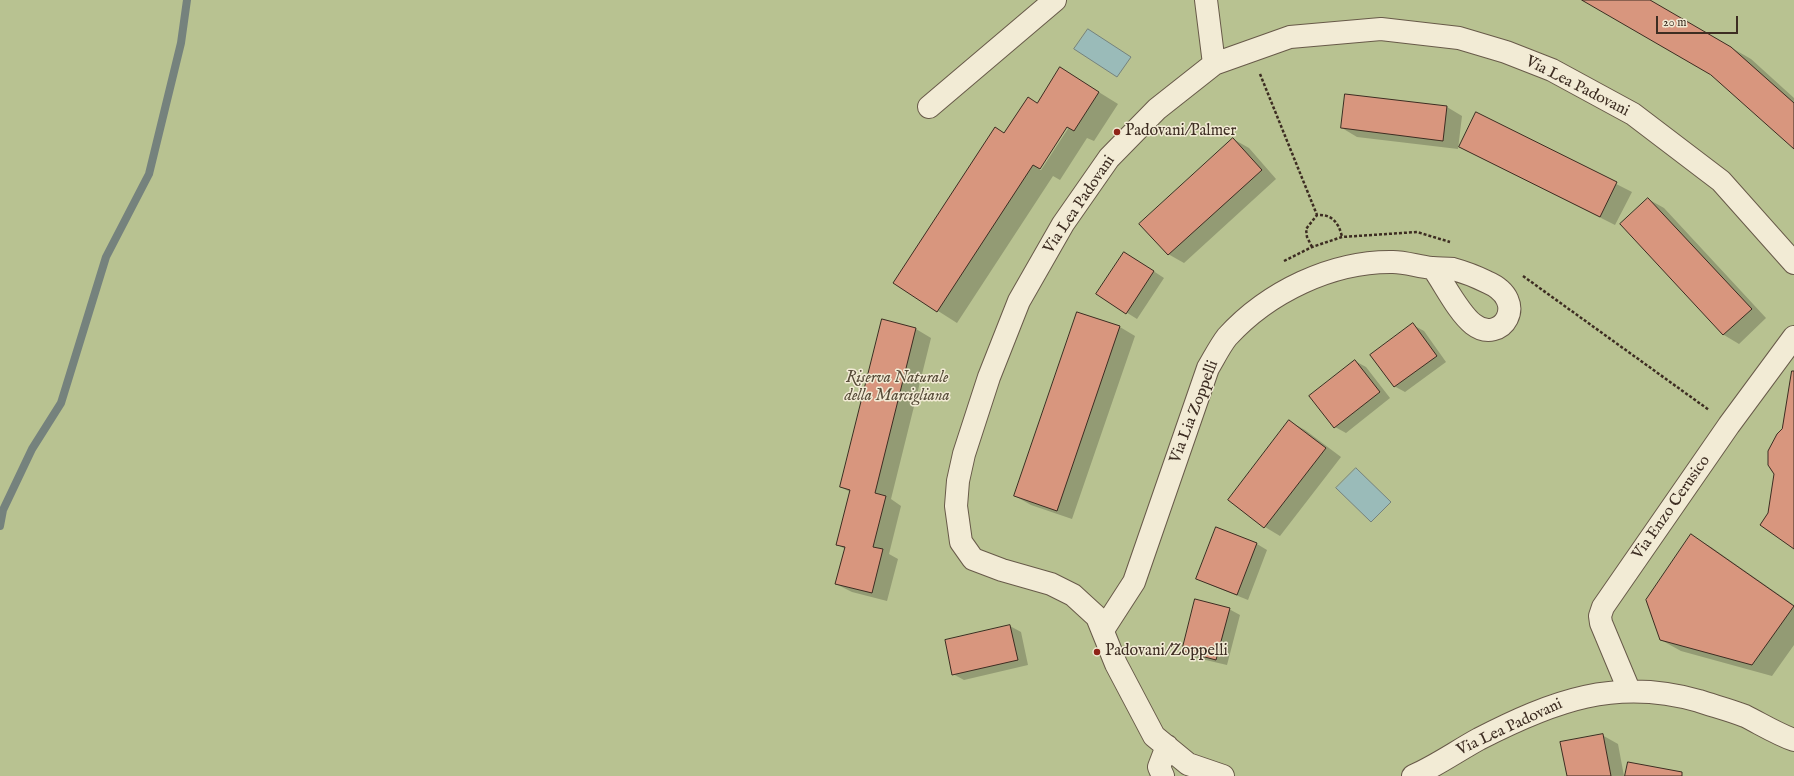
<!DOCTYPE html>
<style>
body{margin:0}
#map{position:relative;width:1794px;height:776px;overflow:hidden;background:#ebe0bf;font-family:"IM FELL English",serif}
canvas{display:block}
.scale{position:absolute;left:1656px;top:16px;width:82px;height:18px;box-sizing:border-box;border:2px solid #3d2d22;border-top:0;padding-left:5px;font-size:12px;line-height:14px;white-space:nowrap;color:#3d2d22;-webkit-text-stroke:3px #f2ebd5;paint-order:stroke}
</style>
<div id="map">
<canvas width="1794" height="776"></canvas>
<div class="scale">20 m</div>
</div>
<script>
const c = document.querySelector('canvas').getContext('2d');
c.lineJoin = 'round';
function fillPath(path, color) { c.fillStyle = color; c.fill(path, 'evenodd'); }
function trace(path, color, width, dash) { c.strokeStyle = color; c.lineWidth = width; c.lineCap = dash ? 'butt' : 'round'; c.setLineDash(dash || []); c.stroke(path); }
function write(font, color, halo, rows, align = 'center') {
  c.font = font + ' "IM FELL English",serif'; c.lineWidth = 3; c.setLineDash([]); c.textBaseline = 'middle'; c.strokeStyle = halo; c.fillStyle = color; for (const [text, x, y, turn = 0] of rows) {
    c.save(); c.translate(x, y); c.rotate((+turn || 0) * Math.PI / 180); c.textAlign = isNaN(turn) ? turn : align; if (halo) c.strokeText(text, 0, 0); c.fillText(text, 0, 0); c.restore();
  }
}
fillPath(new Path2D(`
 M0 0H1794V776H0Z`), '#b8c291');
const water = new Path2D(`
 M1088 29 1131 57 1117 77 1074 49Z
 M1356 468 1391 502 1371 522 1336 488Z`);
fillPath(water, '#9abbb9');
trace(water, '#75827d', 1);
fillPath(new Path2D(`
 M1584 0H1648L1751 59 1794 98V148L1712 74Z
 M1060 68 1118 104 1094 141 1087 138 1060 180 1053 176 957 323 894 283 1005 134 1037 104ZM1069 123 1071 124 1041 170H1039Z
 M1447 107 1462 116 1458 149 1357 137 1342 128Z
 M1476 113 1632 192 1615 225 1460 147Z
 M1233 139 1249 148 1276 179 1184 263 1168 254Z
 M1648 199 1664 208 1766 318 1739 344 1724 335 1622 224Z
 M1135 259 1164 278 1137 319 1097 294Z
 M1078 313 1120 327 1135 336 1072 519 1031 505 1015 496Z
 M1413 325 1424 331 1446 362 1405 392 1394 386Z
 M916 329 931 338 891 499 901 506 889 554 898 559 887 601 852 592 836 584 845 549 838 545 850 492 841 487Z
 M1355 361 1366 367 1390 398 1346 433 1335 427Z
 M1289 421 1305 430 1341 457 1280 536 1265 527 1229 500Z
 M1217 529 1257 544 1267 550 1248 600 1208 584 1197 578Z
 M1692 536 1711 547 1794 605V645L1772 676 1681 651 1661 640Z
 M1229 609 1240 615 1227 665 1193 657 1183 651Z
 M1010 626 1021 632 1028 665 964 680 953 674 946 641Z
 M1602 735 1618 744 1624 776H1568Z`), '#0003');
trace(new Path2D(`
 M0 526 3 510 32 449 61 403 106 257 149 174 181 43 187 0`), '#75827d', 8);
const building = new Path2D(`
 M1582 0H1650L1731 47 1794 103V149L1711 75Z
 M1060 67 1099 92 1074 131 1067 127 1040 169 1033 165 937 312 893 283 995 127 1004 133 1028 97 1037 103Z
 M1345 94 1447 106 1443 141 1341 128Z
 M1476 112 1617 182 1600 217 1459 147Z
 M1233 138 1262 170 1168 255 1139 224Z
 M1648 198 1752 309 1723 335 1620 224Z
 M1124 252 1154 271 1126 314 1096 294Z
 M1077 312 1120 326 1057 511 1014 496Z
 M882 319 916 328 875 493 886 496 873 547 883 549 872 593 835 584 845 547 836 545 850 490 840 487Z
 M1413 323 1437 356 1394 387 1370 355Z
 M1355 360 1380 392 1334 428 1309 396Z
 M1792 371H1794V549L1760 525 1768 513 1774 474 1768 465V451L1777 434 1782 429Z
 M1289 420 1326 448 1264 528 1228 500Z
 M1216 527 1257 543 1237 595 1196 579Z
 M1691 534 1794 606 1752 665 1660 640 1646 600Z
 M1195 599 1230 608 1216 660 1182 651Z
 M1010 625 1018 660 952 675 945 640Z
 M1603 734 1611 776H1567L1560 742Z
 M1628 762 1682 772V776H1625Z`);
fillPath(building, '#d8967e');
trace(building, '#3d2d22', 1);
const minor = new Path2D(`
 M1206 0 1214 64
 M929 107 1055 0
 M1103 630 1134 582 1208 368C1214 358 1220 346 1227 337 1268 292 1332 261 1393 262 1406 262 1419 267 1432 268 1439 269 1446 268 1453 269 1464 272 1477 277 1487 282 1531 301 1501 346 1473 324 1458 312 1445 285 1433 268
 M1629 690 1601 623 1600 616 1603 607 1729 425 1794 337
 M1163 776 1159 767 1167 746
 M1223 776 1188 764 1154 736 1116 664 1097 617 1073 595 1051 584 1002 570 973 559 961 542 956 506 958 481 964 454 989 377 1019 301 1063 224 1109 158 1157 109 1214 64 1290 37 1381 29 1459 38 1506 52 1552 70 1633 114 1721 181 1794 263
 M1413 776C1436 766 1457 751 1479 739 1553 701 1616 677 1699 701 1714 706 1730 710 1745 716 1761 724 1777 734 1794 740`);
trace(minor, '#685a49', 24);
trace(new Path2D(`
 M1260 74 1317 215
 M1312 247 1307 237 1306 229 1317 215C1332 214 1339 223 1342 237
 M1284 261 1312 247 1342 237 1417 232 1450 242
 M1523 276 1709 410`), '#3d2d22', 2.5, [3, 2]);
trace(minor, '#f2ebd5', 22);
for (const [x, y, r, color] of [
 [1117,132,4,"#8f2418"],
 [1097,652,4,"#8f2418"]
]) { const dot = new Path2D(); dot.arc(x, y, r, 0, 2 * Math.PI); c.fillStyle = color; c.fill(dot); trace(dot, '#f2ebd5', 1.5); }
write('16px', '#3d2d22', '#f2ebd5', [
 ["Via Lea Padovani",1577,87,27],
 ["Via Lea Padovani",1080,205,-56],
 ["Via Lia Zoppelli",1195,412,-69],
 ["Via Enzo Cerusico",1672,508,-55],
 ["Via Lea Padovani",1510,728,-25]
]);
write('16px', '#3d2d22', '#f2ebd5', [
 ["Padovani/Palmer",1125,132],
 ["Padovani/Zoppelli",1105,652]
], 'left');
write('italic 16px', '#564b38', '#f2ebd5', [
 ["Riserva Naturale",897,379],
 ["della Marcigliana",897,397]
]);
</script>
